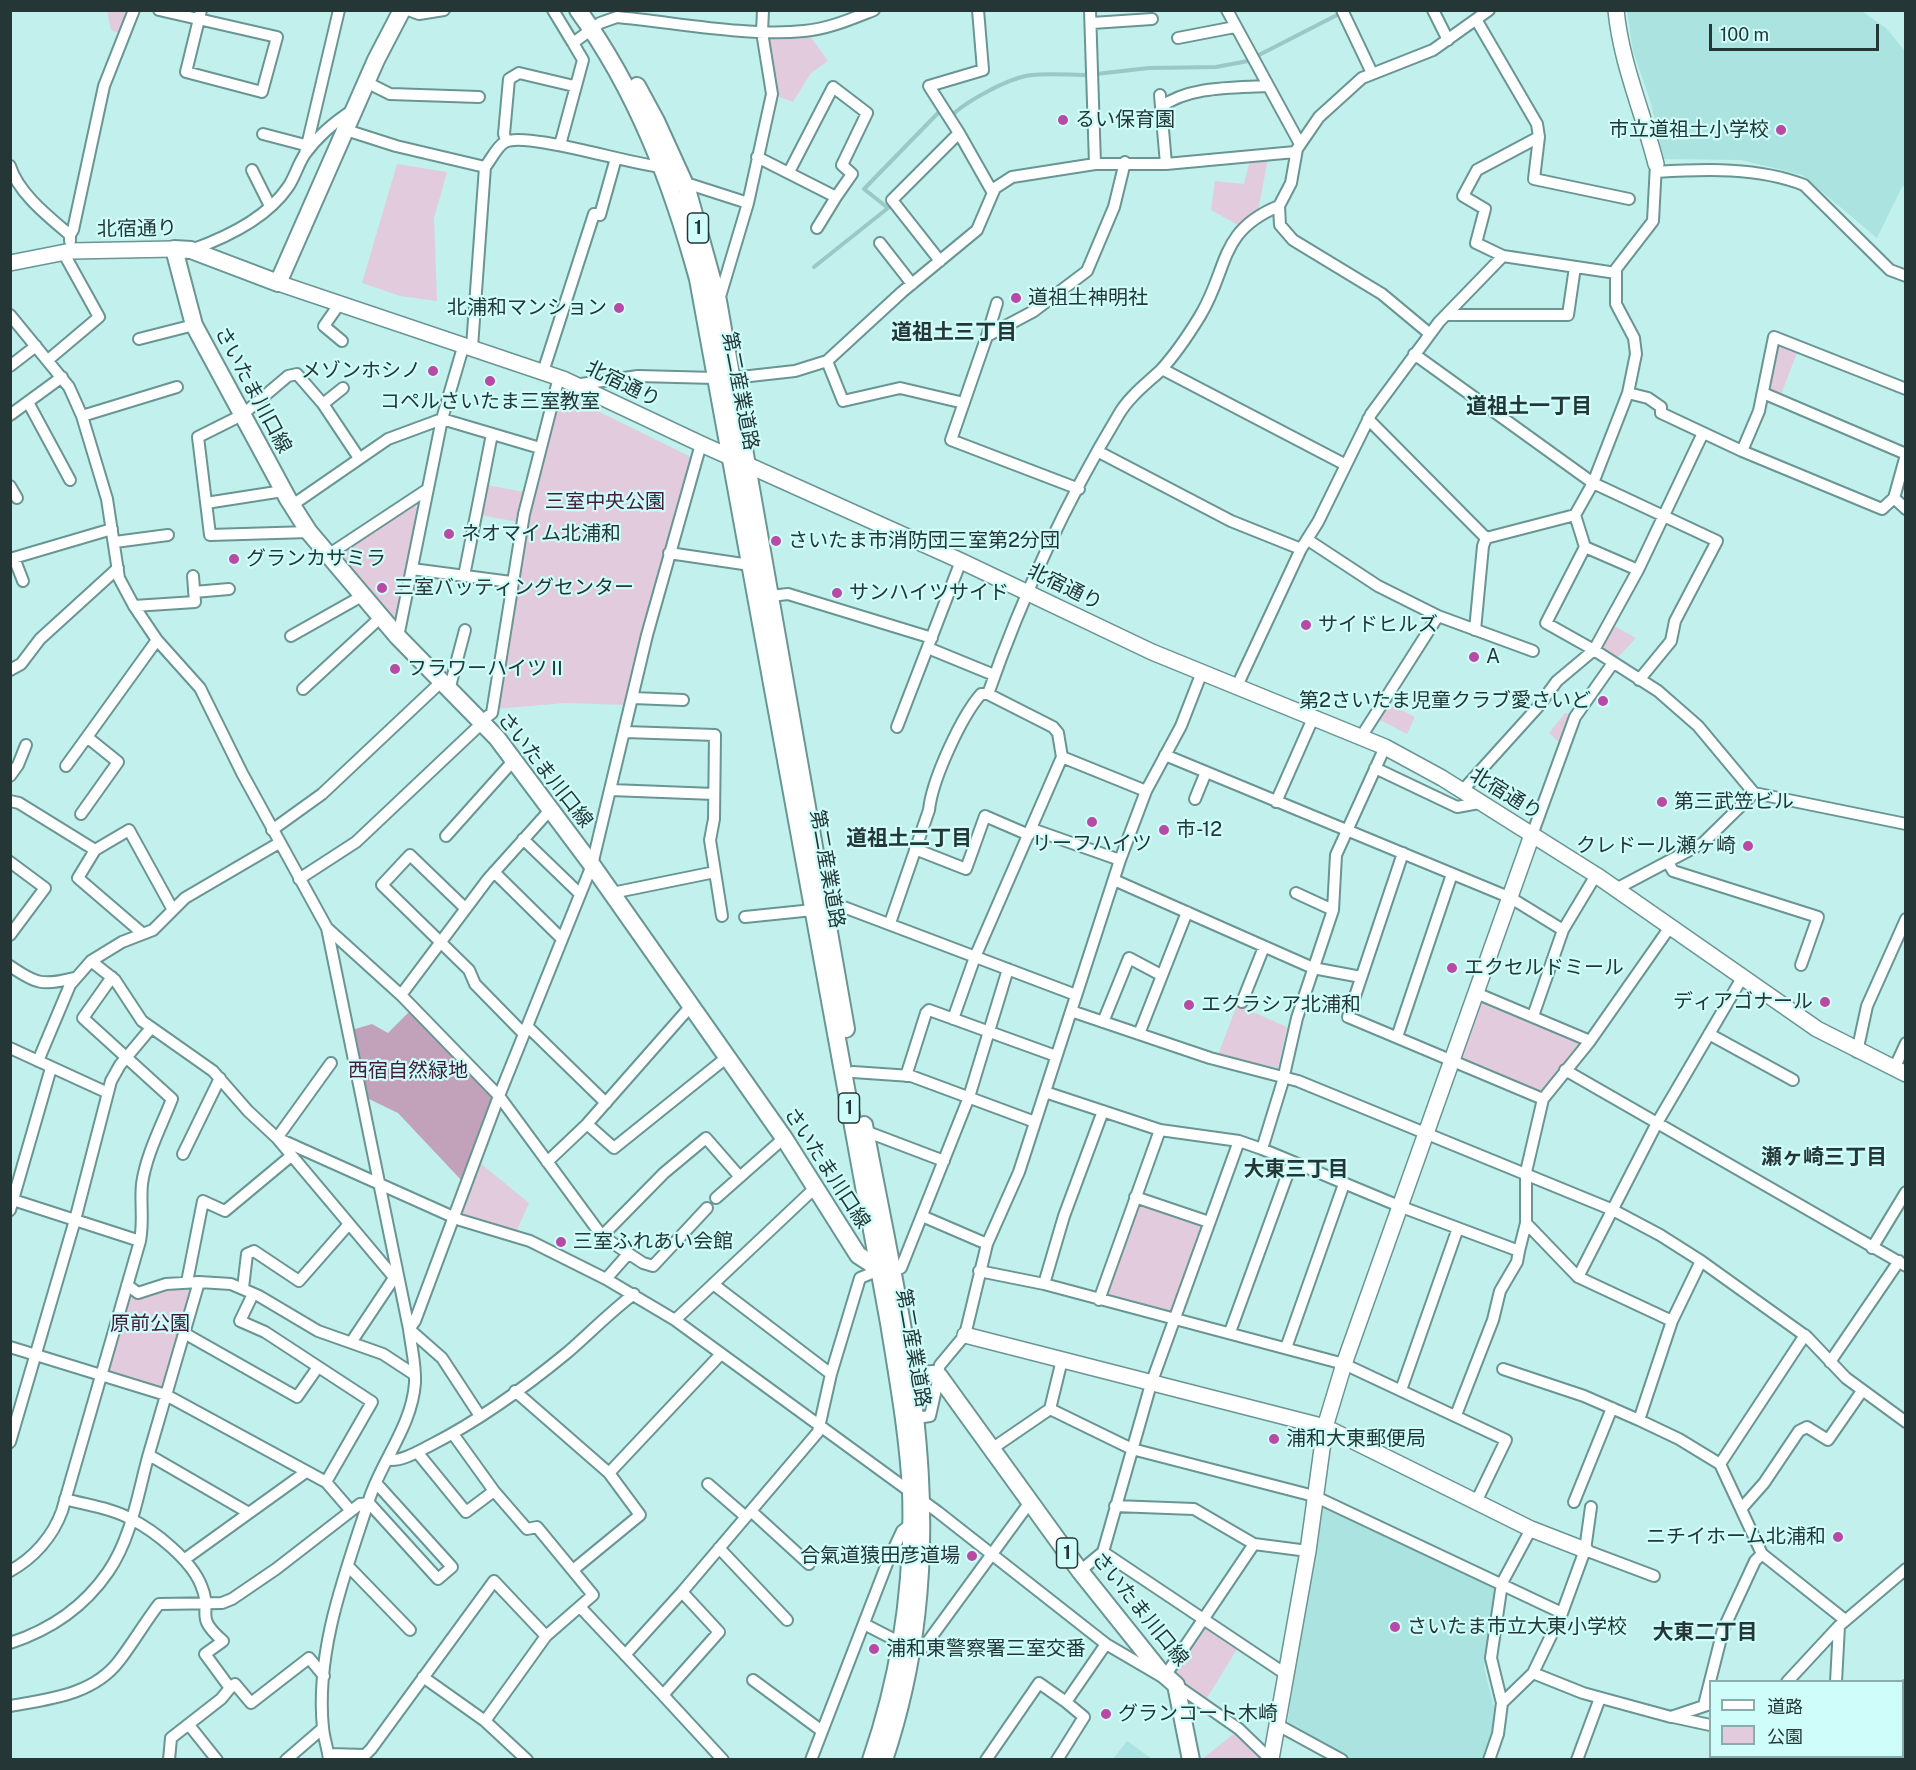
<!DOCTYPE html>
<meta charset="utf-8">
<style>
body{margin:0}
#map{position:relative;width:1916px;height:1770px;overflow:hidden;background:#c1f0ed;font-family:"Public Sans","Noto Sans JP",sans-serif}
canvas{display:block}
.frame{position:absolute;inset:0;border:12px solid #243635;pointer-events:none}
.legend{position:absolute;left:1709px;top:1680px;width:195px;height:78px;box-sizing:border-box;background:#cefdfa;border:2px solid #8aadab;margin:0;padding:8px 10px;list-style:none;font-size:18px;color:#243635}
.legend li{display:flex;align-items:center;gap:12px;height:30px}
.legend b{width:30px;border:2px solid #8aadab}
.scale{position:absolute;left:1709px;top:24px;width:170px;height:27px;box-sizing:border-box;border:3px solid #243635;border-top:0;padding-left:8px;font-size:18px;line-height:21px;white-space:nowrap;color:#243635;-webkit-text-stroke:4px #cefdfa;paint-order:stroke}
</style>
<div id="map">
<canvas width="1916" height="1770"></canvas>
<div class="frame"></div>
<ul class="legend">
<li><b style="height:8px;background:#fff"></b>道路</li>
<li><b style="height:16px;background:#e2cbdd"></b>公園</li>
</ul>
<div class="scale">100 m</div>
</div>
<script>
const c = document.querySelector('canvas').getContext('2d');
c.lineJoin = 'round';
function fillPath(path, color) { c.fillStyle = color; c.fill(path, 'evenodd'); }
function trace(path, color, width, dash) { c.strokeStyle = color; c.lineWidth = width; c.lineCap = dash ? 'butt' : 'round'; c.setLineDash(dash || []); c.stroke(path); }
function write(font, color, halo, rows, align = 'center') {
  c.font = font + ' "Public Sans","Noto Sans JP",sans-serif'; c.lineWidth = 4.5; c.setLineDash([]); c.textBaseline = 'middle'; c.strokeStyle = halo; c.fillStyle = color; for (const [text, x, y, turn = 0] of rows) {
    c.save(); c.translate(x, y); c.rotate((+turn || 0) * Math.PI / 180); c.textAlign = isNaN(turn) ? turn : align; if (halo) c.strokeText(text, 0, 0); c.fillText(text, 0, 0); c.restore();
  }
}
fillPath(new Path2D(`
 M1627 11H1862L1886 28 1905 51 1906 185 1902 187 1877 238 1802 175 1741 160 1664 159 1650 100 1633 51Z
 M1319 1505 1495 1587 1484 1668 1496 1714 1493 1735 1484 1759H1348L1287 1726Z
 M1127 1741 1152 1759H1113Z`), '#abe3e0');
fillPath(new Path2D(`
 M107 11H130L121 30 116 32 111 30Z
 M771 35 810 36 828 61 811 73 793 102 777 96 767 40Z
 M1268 158 1258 211 1238 225 1211 210 1215 181 1244 184 1250 160Z
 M397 164 447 172 434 218 437 301 400 296 362 283Z
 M1778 343 1798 350 1780 397 1767 392Z
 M559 392 693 458 628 705 565 703 495 709 527 519Z
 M487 485 524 492 518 522 480 515Z
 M411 503 419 509 397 618 388 620 336 553Z
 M1612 625 1636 638 1619 656 1611 659 1599 648Z
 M1389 704 1415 717 1407 734 1380 720Z
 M1565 713 1570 714 1559 742 1549 733Z
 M1480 999 1579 1040 1582 1046 1544 1089 1537 1092 1465 1061 1461 1055Z
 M1237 1005 1287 1027 1278 1068 1218 1055Z
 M480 1163 529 1203 516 1232 462 1215Z
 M1143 1203 1199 1222 1202 1227 1173 1310 1166 1312 1109 1297 1107 1291 1137 1205Z
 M192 1286 164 1389 107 1373 127 1289Z
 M1203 1622 1239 1646 1205 1701 1172 1674Z
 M1236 1732 1262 1759 1201 1760Z`), '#e2cbdd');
fillPath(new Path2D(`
 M410 1011 495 1097 463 1182 398 1113 367 1098 352 1030 372 1024 388 1033Z`), '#c1a2ba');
trace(new Path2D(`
 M1255 57 1339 14
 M1096 74 1149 68 1216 67 1248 61
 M953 114C969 100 1010 77 1032 75 1050 73 1070 75 1088 75
 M814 267 888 208 864 189 940 111`), '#99c8c6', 4);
const street = new Path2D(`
 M159 10 277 37 262 92 186 72 199 19 201 10
 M408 10 419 14 444 10
 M553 10 573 43 600 23 617 17C673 22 748 37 804 31 828 29 851 19 874 10
 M1090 10 1095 164
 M1227 10 1300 144
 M1342 10 1372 73
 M1433 10 1448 40
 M1477 21 1537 124 1539 137
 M1092 23 1152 19
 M1178 38 1235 27
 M366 82 390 94 479 97
 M1160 95 1166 164
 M1161 107C1189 86 1233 88 1267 86
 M346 130 396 146 485 167 472 347
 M959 133 929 86 983 70 978 10
 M263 134 305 145
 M506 141 504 134 509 79 519 73 574 86
 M560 145 583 60 573 43
 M305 154 339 10
 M757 157 836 197 817 228
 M10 166C18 193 49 217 70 235V241
 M485 167C491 160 497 146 505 142 526 131 632 165 662 167
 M252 170 270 206
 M789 172 833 87 867 113 842 165 852 174 836 197
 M1656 172C1705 169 1758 167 1804 185L1890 270 1906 276
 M687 189 692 185 748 203
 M1279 206 1280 225 1293 240 1382 294 1430 334
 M70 235 73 230 104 86 134 10
 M880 243 912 284
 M191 250C225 238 267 218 288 187 295 177 298 164 305 154 317 137 336 121 353 110
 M1503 256 1476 243 1485 209 1463 196 1477 170 1539 137 1534 179 1629 199
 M940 261 892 200 959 133 993 193
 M719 300 748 203 772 94 762 32 763 10
 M340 303 324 326 342 341
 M10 315 69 387 82 416 107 499 119 578 134 606 157 640 200 688 242 773 327 928 401 995 499 1096 602 1236 643 1263 653 1266 707 1208
 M1446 315H1568L1575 267
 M987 336 997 303
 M139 339 194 325
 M1414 354 1593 483 1717 541 1675 621 1671 641 1639 680
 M48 360 99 317 63 252
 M827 361 843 401 900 388 964 403
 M10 366 36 346
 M1162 369 1346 465
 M543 372 594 214 600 215 616 158
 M732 378 795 371 827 361 902 292 977 230 995 188 1012 177 1095 164H1166L1295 152 1319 117 1362 78 1433 50 1489 10
 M574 385 638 376 715 378
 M1628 393 1648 398 1661 407V413L1742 451 1882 509 1894 498 1906 455
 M1763 393 1906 454
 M29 404 70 480
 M323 404 343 388
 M10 415 62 377
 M82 416 177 387
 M1368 419 1486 538
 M1742 451 1759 411 1774 337 1906 389
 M1099 452 1231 521 1301 549
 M10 486 17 498
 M1079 489 951 440 987 336 1034 311 1087 271 1114 207 1125 162
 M1894 498 1906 509
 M206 503 283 491
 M291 506 388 439 442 419 540 448
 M1575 515 1585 547 1546 623 1594 650 1658 691 1698 726 1754 793
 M309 532 210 535 198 437 242 415 288 376 297 374 323 404 359 458
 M1308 540 1378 586 1438 616 1533 651
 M115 542 168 535
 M1585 547 1638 570
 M669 553 750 565
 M328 555 428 489
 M14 558 23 581
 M10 559 112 529
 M412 569 511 582
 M464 576 492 434
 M194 592 229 589
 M770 596 788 594 932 638
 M134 606 195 602 193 576
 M1475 630 1483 546 1486 538 1575 515 1593 483 1628 393 1636 354 1634 338 1616 304V269L1653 221 1656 164
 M291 636 362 596
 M398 637 442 419 464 344
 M928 648 994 675
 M10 670 21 664 40 639 118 568
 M1237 686 1301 549 1318 522 1371 414 1439 322 1503 256 1616 273
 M303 689 381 617
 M449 690 465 630
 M988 694C1022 597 1066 502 1119 414 1129 397 1146 384 1160 371 1174 356 1189 334 1200 316 1229 268 1218 231 1279 206L1291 183 1297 149
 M633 698 683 700
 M480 722 492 713 524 514 559 377
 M897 727 961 561
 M625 732 715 735 714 819 710 840 722 916
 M1361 737 1438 616
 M1165 755 1511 898 1563 930
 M66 766 87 737
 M1375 768 1457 807 1479 803
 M10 776 18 765 26 745
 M611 790 714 794
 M1462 791 1537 708 1557 681 1594 650 1638 570 1703 433
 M1195 799 1206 772
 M10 801 19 803 95 850
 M1276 802 1314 716
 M81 814 118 762 87 737 157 640
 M1032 829 1120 860
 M272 830 322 794 441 682
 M1532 835 1575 717 1613 663
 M446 836 514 760
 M523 839 580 894
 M915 849 966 869 985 816 1029 835
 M1403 853 1348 1017 1543 1099
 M10 862 45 888 10 935
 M1669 864 1673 871 1818 917 1801 965
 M494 872 561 938
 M299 879 356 842 482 723
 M1114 880 1313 968 1361 977
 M1616 889 1703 843 1754 793 1906 824
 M612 893 715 872
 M1296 893 1333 910
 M825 904 833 903 1076 995
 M465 908 410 855 382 885 469 970 475 984 524 1034
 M745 917 813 910
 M890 923 929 810C932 780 961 717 981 694H988L1053 727 1058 733 1062 757
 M1670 927 1590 1041 1543 1099 1526 1172V1223L1578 1277 1672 1321
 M327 928 409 1329 442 1358 480 1416
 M142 933 78 878 95 850 129 830 173 910
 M91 961 115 980 142 1021 213 1071 248 1111 277 1138 398 1282
 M10 966C36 984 43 986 74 978
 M1476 993 1590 1041
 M401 995 488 879 550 810
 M1242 1002 1264 947
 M1071 1011 1210 1058 1298 1081 1613 1210 1660 1235 1701 1261 1807 1337 1846 1378 1906 1422
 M1533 1016 1563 930 1596 875
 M953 1019 975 957 1062 757 1146 791
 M1103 1022 1129 958 1161 975
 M527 1026 606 1103
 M1139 1034 1187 912
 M1709 1034 1793 1080
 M1397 1037 1452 874
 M10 1048 108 1093
 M1857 1052 1867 1006 1906 919
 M38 1061 70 985 91 961 122 942 153 930 185 898 279 843
 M331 1063 277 1138 460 1220 530 1241 606 1279 675 1320 938 1512 1106 1644 1176 1685 1239 1729 1271 1760
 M1894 1069 1906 1043
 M1565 1070 1906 1266
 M853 1072 911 1076 1035 1122
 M906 1076 926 1013 929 1010 1056 1056
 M1045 1092 1160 1130 1239 1141 1262 1149 1399 1206 1519 1251 1526 1223
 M587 1124 614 1148 726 1058
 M865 1131 944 1161
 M1262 1149 1282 1084 1297 1018 1333 910 1336 855 1385 747
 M183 1154 220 1078
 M547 1162 587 1124 690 1007
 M1135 1197 1209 1222
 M716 1198 784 1138
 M10 1199 140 1241
 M10 1210 51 1068
 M922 1216 987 1244
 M602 1236 664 1173 706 1138 740 1177
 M1872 1248 1906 1192
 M892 1270 901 1268 969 1097 1008 969
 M979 1271 1044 1284 1344 1364 1506 1440 1476 1502
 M1578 1277 1657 1123 1742 978
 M606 1279 628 1254
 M187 1282 203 1201 225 1211 291 1156
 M713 1284 831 1374
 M1044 1284 1064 1216 1103 1111
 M127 1285 138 1293 166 1284 199 1282 231 1284 259 1296 318 1331 383 1354 415 1375
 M243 1288 247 1254 254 1251 299 1281 349 1224
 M253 1294 240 1321 265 1332 372 1402 326 1482
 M1099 1300 1160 1130
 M675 1320 816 1187
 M1230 1332 1292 1162
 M184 1333 297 1397 318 1367
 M352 1341 394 1278
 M10 1347 166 1395 326 1482 351 1511
 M1286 1348 1344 1184
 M1830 1362 1899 1261
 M1503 1369 1584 1396 1639 1420 1679 1439 1720 1464 1762 1554
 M937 1374 940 1365 965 1335 987 1244 1019 1172 1120 860 1146 791 1181 726 1202 672
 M1401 1390 1458 1228
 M515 1391 609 1473 640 1515 573 1570
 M1050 1409 1062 1360
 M1456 1415 1493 1320 1500 1291 1517 1262 1519 1251
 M916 1418 930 1416 939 1376
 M1639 1420 1672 1321 1701 1261
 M453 1434 494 1491 527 1529 537 1527 593 1595 546 1636 485 1721
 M10 1442 75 1220 111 1081 120 1065 151 1028
 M993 1448 1050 1409 1132 1449 1314 1496 1562 1613
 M417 1452 466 1512 494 1491
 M149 1455 249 1513
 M389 1460C403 1461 419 1451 431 1445 478 1421 528 1385 568 1352 590 1333 610 1312 634 1294
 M1720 1464 1805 1335
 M609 1473 721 1354
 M708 1484 746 1517
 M65 1499C86 1505 112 1508 131 1519 155 1531 191 1560 201 1585 214 1615 192 1614 223 1641L205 1654 230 1688 221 1699 171 1738 169 1760
 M1574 1502 1612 1408
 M1115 1506 1194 1509 1254 1544 1308 1551
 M1741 1509 1764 1483 1799 1431 1807 1427 1828 1440 1862 1391
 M751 1511 809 1564
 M719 1548 787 1620
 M1585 1550 1654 1576
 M1103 1552 1287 1675
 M185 1559 306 1472
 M349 1567 410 1630
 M10 1571C34 1558 53 1536 62 1511L140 1241C144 1220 140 1203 142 1184 146 1155 161 1127 172 1099L83 1018 112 977
 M1080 1571 1103 1552 1151 1384 1239 1141
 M682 1592 719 1632 663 1695 723 1760
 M581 1608 663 1695
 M864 1624 901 1643
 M10 1643C50 1630 84 1607 108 1572 131 1539 138 1494 148 1457 165 1398 182 1340 199 1282
 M913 1645 924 1647 1030 1502
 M625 1655 682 1592 818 1432 831 1374 860 1278 879 1270
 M1533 1673 1583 1693 1671 1717 1710 1704
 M1165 1676 1254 1544
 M423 1677 485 1721 527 1760
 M753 1680 822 1731
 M1787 1682 1839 1626 1906 1569
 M1836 1682 1839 1626
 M1902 1687 1906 1686
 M230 1688 235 1684 251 1703 309 1658 324 1676
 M1502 1703 1533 1673 1562 1613 1585 1550 1591 1507
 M1704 1705 1723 1630 1755 1561 1762 1554 1845 1620
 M10 1706C49 1699 93 1695 119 1661 133 1643 145 1622 159 1604L222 1603 232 1599 276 1569 360 1504 369 1503 438 1579 452 1567 377 1484
 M1673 1717 1710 1725
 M1276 1724 1342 1760
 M189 1725 217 1760
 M329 1754 365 1755 371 1749 494 1581 546 1636
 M1859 1756 1873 1760
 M286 1760 323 1728
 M329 1760C328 1749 324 1739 323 1728 315 1650 346 1571 370 1497 383 1459 412 1425 415 1383 416 1365 411 1346 409 1329L415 1321 499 1096 592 865 647 635 701 444
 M811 1760 888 1561 902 1531 911 1524
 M986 1760 1039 1683 1066 1702 1106 1644
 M1057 1760 1084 1717 1066 1702
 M1489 1760 1498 1734 1502 1703 1491 1658 1502 1583 1531 1529
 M1577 1760 1600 1698
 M1753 1760V1756
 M1905 1760 1906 1758`);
const secondary = new Path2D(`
 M1616 10C1621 63 1643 112 1656 164
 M10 263 71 251 174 249
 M278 283 563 379 701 444 961 561 1152 652 1385 747 1442 778 1596 875 1817 1029 1906 1074
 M965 1335 1325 1427 1531 1529 1585 1550
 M1271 1759 1308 1551 1325 1427 1344 1364 1532 835`);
const primary = new Path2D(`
 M402 10 376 60 278 283 191 250 174 249 194 325 288 499 309 532 398 637 497 738 592 865 784 1138 858 1255 878 1268 885 1269
 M578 10C637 91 672 184 698 279L889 1323C898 1379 908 1434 911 1490 914 1582 901 1673 871 1760
 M637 86 656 121 687 189 718 301 846 1029
 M864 1125C906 1345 958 1539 884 1760
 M911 1376 933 1374 939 1376 1080 1571 1160 1671 1176 1685 1191 1760`);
trace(street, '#699593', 14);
trace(secondary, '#699593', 18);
trace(primary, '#699593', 20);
trace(street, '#fff', 10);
trace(secondary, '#fff', 15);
trace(primary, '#fff', 16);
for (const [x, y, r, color] of [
 [1063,120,6,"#b849a6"],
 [1781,130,6,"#b849a6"],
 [1016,298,6,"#b849a6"],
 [619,308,6,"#b849a6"],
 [433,371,6,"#b849a6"],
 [490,381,6,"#b849a6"],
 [449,534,6,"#b849a6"],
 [776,541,6,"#b849a6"],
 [234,559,6,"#b849a6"],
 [382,588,6,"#b849a6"],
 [837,593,6,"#b849a6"],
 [1306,625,6,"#b849a6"],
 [1474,657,6,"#b849a6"],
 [395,669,6,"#b849a6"],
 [1603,701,6,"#b849a6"],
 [1662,802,6,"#b849a6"],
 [1092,822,6,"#b849a6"],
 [1164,830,6,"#b849a6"],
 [1748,846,6,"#b849a6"],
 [1452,968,6,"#b849a6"],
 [1825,1002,6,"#b849a6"],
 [1189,1005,6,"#b849a6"],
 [561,1242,6,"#b849a6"],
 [1274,1439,6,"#b849a6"],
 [1838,1537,6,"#b849a6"],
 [972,1556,6,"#b849a6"],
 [1395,1627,6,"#b849a6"],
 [874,1649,6,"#b849a6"],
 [1106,1714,6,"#b849a6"]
]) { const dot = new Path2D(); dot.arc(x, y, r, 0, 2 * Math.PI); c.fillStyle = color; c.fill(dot); trace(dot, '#cefdfa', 2); }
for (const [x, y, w] of [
 [698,228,21],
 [849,1108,21],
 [1067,1553,21]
]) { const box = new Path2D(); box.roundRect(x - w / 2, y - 15, w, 30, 4.5); c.fillStyle = '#cefdfa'; c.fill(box); trace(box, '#243635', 1.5); }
write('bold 18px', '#243635', null, [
 ["1",698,228],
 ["1",849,1108],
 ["1",1067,1553]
]);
write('20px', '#243635', '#cefdfa', [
 ["るい保育園",1075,120],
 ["市立道祖土小学校",1769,130,"right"],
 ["道祖土神明社",1028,298],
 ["北浦和マンション",607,308,"right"],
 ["メゾンホシノ",421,371,"right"],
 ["コペルさいたま三室教室",490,402,"center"],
 ["ネオマイム北浦和",461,534],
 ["さいたま市消防団三室第2分団",788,541],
 ["グランカサミラ",246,559],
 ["三室バッティングセンター",394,588],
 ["サンハイツサイド",849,593],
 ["サイドヒルズ",1318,625],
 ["A",1486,657],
 ["フラワーハイツⅡ",407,669],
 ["第2さいたま児童クラブ愛さいど",1591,701,"right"],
 ["第三武笠ビル",1674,802],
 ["市-12",1176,830],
 ["リーフハイツ",1092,844,"center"],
 ["クレドール瀬ヶ崎",1736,846,"right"],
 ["エクセルドミール",1464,968],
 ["ディアゴナール",1813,1002,"right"],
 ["エクラシア北浦和",1201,1005],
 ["三室ふれあい会館",573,1242],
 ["浦和大東郵便局",1286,1439],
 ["ニチイホーム北浦和",1826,1537,"right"],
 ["合氣道猿田彦道場",960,1556,"right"],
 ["さいたま市立大東小学校",1407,1627],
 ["浦和東警察署三室交番",886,1649],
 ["グランコート木崎",1118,1714]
], 'left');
write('20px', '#243635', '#cefdfa', [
 ["北宿通り",137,229,-1],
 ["北宿通り",623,384,26],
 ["さいたま川口線",253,390,62],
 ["第二産業道路",740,391,79],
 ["北宿通り",1065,587,26],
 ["さいたま川口線",545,770,52],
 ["北宿通り",1506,794,32],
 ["第二産業道路",827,869,80],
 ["さいたま川口線",827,1168,57],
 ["第二産業道路",913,1348,80],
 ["さいたま川口線",1140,1609,51]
]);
write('20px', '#441b3d', '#cefdfa', [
 ["三室中央公園",605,502],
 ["西宿自然緑地",408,1071],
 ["原前公園",150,1324]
]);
write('bold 21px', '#243635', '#cefdfa', [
 ["道祖土三丁目",954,333],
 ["道祖土一丁目",1529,407],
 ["道祖土二丁目",909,839],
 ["瀬ヶ崎三丁目",1824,1158],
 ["大東三丁目",1296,1170],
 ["大東二丁目",1705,1633]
]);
</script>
